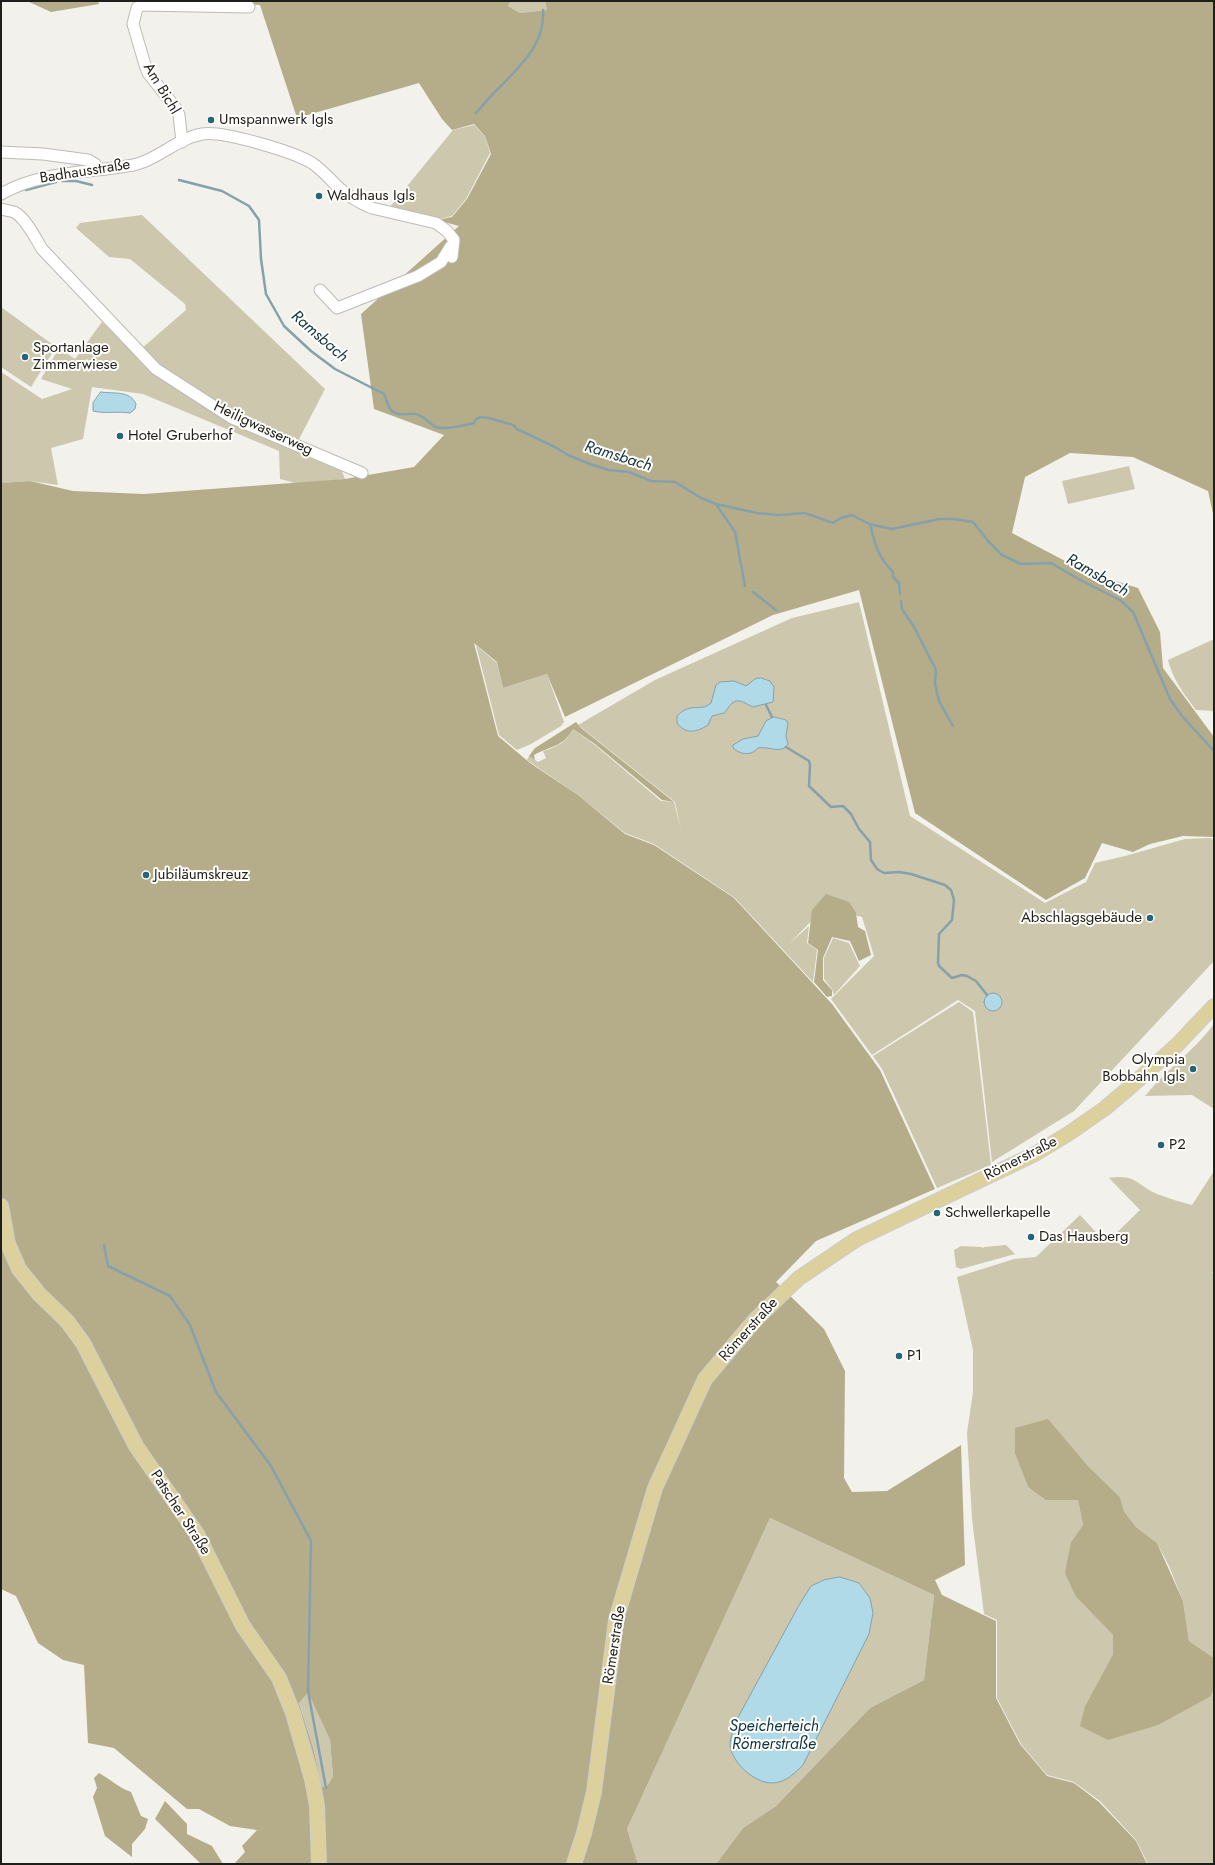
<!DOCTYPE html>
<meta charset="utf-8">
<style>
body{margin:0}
#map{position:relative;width:1215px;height:1865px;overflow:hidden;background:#f2f1eb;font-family:Jost,sans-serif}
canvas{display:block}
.frame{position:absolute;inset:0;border:2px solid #1f1e1c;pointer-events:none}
</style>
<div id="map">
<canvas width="1215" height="1865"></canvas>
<div class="frame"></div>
</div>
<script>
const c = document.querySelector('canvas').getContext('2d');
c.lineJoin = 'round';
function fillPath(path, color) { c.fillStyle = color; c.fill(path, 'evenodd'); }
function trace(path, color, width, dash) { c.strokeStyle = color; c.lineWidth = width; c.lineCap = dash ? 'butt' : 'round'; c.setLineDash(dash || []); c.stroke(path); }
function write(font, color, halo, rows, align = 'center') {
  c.font = font + ' Jost,sans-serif'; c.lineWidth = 4; c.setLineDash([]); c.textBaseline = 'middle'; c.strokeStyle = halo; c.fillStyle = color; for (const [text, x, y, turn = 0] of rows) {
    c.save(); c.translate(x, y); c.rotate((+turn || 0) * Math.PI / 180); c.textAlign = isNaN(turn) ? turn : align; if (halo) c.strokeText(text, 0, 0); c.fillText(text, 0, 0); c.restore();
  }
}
fillPath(new Path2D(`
 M511 1H545L547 10 520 13 508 6Z
 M474 125 485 136 490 153 466 199 452 216 436 220 390 207 453 130Z
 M142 215 325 389 297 443 251 424 151 361 141 349 186 310 185 304 130 259 109 257 76 228 80 223Z
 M1 307 56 347 31 387 1 367Z
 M102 322 123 341 149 369 341 469 345 479 299 484 280 479 279 451 143 394 92 387 83 439 51 448 58 485 30 481 1 483V372L42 399 72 389 41 379 59 348 75 359Z
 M1129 466 1135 489 1068 504 1062 481Z
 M859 602 910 816 1045 903 1086 882 1095 863 1125 856 1185 839 1211 838 1214 841V961L1074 1111 992 1162 975 1011 958 1000 872 1055 831 999 874 956 862 917 825 907 789 944 809 926 807 943 817 950 813 982 735 898 654 844 625 833 578 795 527 760 529 756 538 762 546 758 543 751C556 747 567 742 573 729L595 745 661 801 674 802 681 830 675 802 578 725 655 680 792 618Z
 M1212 640 1214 641V711L1196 710C1184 694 1173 680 1168 660Z
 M476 645 497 663 503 688 547 674 564 722 561 726 531 744 517 750 499 735Z
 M833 938 849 943 860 966 834 995 832 989 824 979V958Z
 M959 1002 973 1012 991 1165 937 1188 882 1069 873 1056Z
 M1214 1024V1109L1192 1095 1145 1096C1166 1070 1194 1051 1214 1024Z
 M1214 1171V1272H1212L1214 1276V1658L1189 1641 1183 1601 1169 1566 1157 1543 1136 1527 1124 1511 1120 1497 1086 1464 1015 1428V1454L1028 1487 1078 1499 1083 1525 1071 1542 1076 1597 1113 1635V1654L1085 1706 1211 1696 1214 1689V1864H1148L1136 1840 1100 1801 1074 1782 1047 1775 1021 1744 997 1698V1620L984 1614 972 1519 967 1433 973 1392V1350L957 1277 1014 1259 1036 1257 1080 1215 1106 1243 1140 1210 1109 1178C1138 1173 1137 1187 1160 1195 1170 1199 1181 1202 1192 1205Z
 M1006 1245 1015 1254 961 1269 956 1267 954 1250 961 1246 981 1247 983 1248 984 1247Z
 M770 1518 934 1595 924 1680 870 1708 776 1806 743 1828 716 1864H638L627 1829Z
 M308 1691 330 1740 333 1776 326 1788 322 1786 313 1747 299 1702Z`), '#cdc7ae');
fillPath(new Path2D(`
 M27 1H98L99 4 51 12Z
 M191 1H511L508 6 520 13 547 10 545 1H1214V518L1208 491 1133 457 1070 453 1025 477 1012 533 1084 571 1138 588 1160 632 1163 668 1214 737V837L1183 836 1150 844 1133 852 1102 843 1085 878 1046 900 915 813 859 590 773 615 565 717 547 674 503 688 497 662 474 643 498 736 530 763 578 795 625 834 654 845 734 898 832 1004 880 1070 935 1189 816 1241 776 1282 824 1329 845 1371 844 1478 852 1492 887 1491 961 1445 965 1565 935 1580 942 1595 996 1621V1698L1020 1744 1047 1776 1074 1783 1099 1802 1136 1841 1147 1864H716L743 1828 776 1806 870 1708 924 1680 934 1595 770 1518 627 1829 638 1864H234L245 1852 242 1846 257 1830 230 1826 199 1809H187L114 1748 88 1743 84 1665 63 1660 38 1643 16 1596 1 1589V483L30 481 73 491 144 494 345 479 414 467 444 435 374 409 361 314 459 226 437 220 452 217 467 199 491 154 485 136 474 124 452 130 442 119 419 83 297 118 260 5ZM308 1692 330 1740 333 1776 326 1788 322 1786 313 1747 299 1703Z
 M576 722 581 728 674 802 662 800 595 744 573 729C563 747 550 746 534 755L535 760 529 756 535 748Z
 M826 894 849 902 856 913 858 927 865 931 871 955 859 961 850 941 832 937 823 958V980L832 990V996L827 997 814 982 818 950 808 943 812 910Z
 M1048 1419 1086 1464 1120 1497 1124 1511 1136 1527 1157 1543 1183 1601 1189 1641 1214 1658V1689L1211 1696 1158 1725 1108 1740 1080 1726 1085 1706 1113 1654V1635L1076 1597 1065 1573 1071 1542 1083 1525 1078 1500H1046L1028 1487 1015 1454V1428Z
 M99 1773C110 1779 119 1788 131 1792L141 1816 148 1819 145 1829 132 1844V1857L105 1836 93 1797 97 1788 94 1778Z
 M165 1801 187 1824V1834L212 1846 223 1864H201L155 1819Z`), '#b5ac8a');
const water = new Path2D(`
 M101 392C113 394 130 390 136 404L135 409 130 413C117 411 105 414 93 411V403Z
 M761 678 770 681 774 687 773 702 753 707 741 701H736L732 703 724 713 712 716 708 725C697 732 686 735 677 723V716C692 701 699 713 711 703L716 685 720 682 734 681 746 686 755 679Z
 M774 717 786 720 788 723 786 736 788 744 786 747C777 753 768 746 758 748 751 756 741 755 733 748V745L743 739 758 736 766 721Z
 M984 1002a9 9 0 1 1 18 0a9 9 0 1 1-18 0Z
 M840 1577 859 1583 870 1598 873 1613 869 1634 803 1765C795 1773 785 1783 772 1783 754 1783 731 1762 730 1744 730 1738 734 1729 735 1723L798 1607 811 1586 824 1580Z`);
fillPath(water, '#b1dae9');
trace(water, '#85a2ac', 1);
trace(new Path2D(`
 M476 113C484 104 492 94 501 86 523 63 545 43 543 10
 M179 180 222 191 249 206 259 220 261 259 266 294 284 326 311 351 335 369 384 394C387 399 387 407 392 411 399 417 408 413 416 414 424 416 428 422 434 426 441 431 466 425 474 423L476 419 482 417 489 418 513 425 517 429 555 447 568 455 590 464 609 470 629 472 651 481 675 482 701 498 716 504 757 513 778 515 805 513 833 523 841 518 852 515 869 524 892 529 939 519H954L973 522 989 542 1002 555 1021 564 1051 563 1082 581 1120 600 1133 612 1170 699 1182 716 1214 751
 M62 181H76L92 185
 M26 190 56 182
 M716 504 735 532 745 586
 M870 524C875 545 878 557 893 572V577L899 583 900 594
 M753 592 776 610
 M901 601 902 609 914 627 936 670 935 684 939 701 953 726
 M766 705 772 717
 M786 747 809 761 810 765 809 786 831 807 843 806 851 814 859 829 870 842 871 860 877 869 884 873 899 872 911 874 945 885 951 890 954 900 952 920 939 934 938 963 939 966 952 978 962 975 967 976 976 981 987 995
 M104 1245 108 1266 170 1296 190 1325 216 1392 271 1466 311 1541 308 1691 326 1788`), '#85a2ac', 2.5);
const minor = new Path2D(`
 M182 142 179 115 175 107 148 73 145 65 133 24 137 8 141 5 249 7
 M1 152 43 154 88 160 95 164 97 170
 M1 194C40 172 84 173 127 166 155 163 175 139 202 134 222 130 294 152 312 163 321 169 329 178 337 186 348 196 359 203 372 208L436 223 447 231 454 240 452 257
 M1 209C5 210 10 211 14 212 25 217 36 239 42 249L156 369 232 418 362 473
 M320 290 337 308 418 276 441 262 451 246`);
const major = new Path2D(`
 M1 1206 8 1244 19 1269 39 1294 67 1321 83 1343 136 1446 197 1534 243 1626 279 1678 293 1713 312 1779 317 1806 319 1864
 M574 1864 584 1833 594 1792 616 1620 655 1488 705 1379 756 1319 799 1278 857 1239 1035 1154 1068 1134 1104 1109 1129 1088 1177 1045 1214 1006`);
trace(minor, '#bdbbb6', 13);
trace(major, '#cececd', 16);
trace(minor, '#fff', 11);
trace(major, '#dcd09d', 14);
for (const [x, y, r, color] of [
 [211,120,4,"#256579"],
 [319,196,4,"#256579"],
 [25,357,4,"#256579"],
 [120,436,4,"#256579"],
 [146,875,4,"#256579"],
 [1150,918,4,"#256579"],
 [1193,1069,4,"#256579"],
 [1161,1145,4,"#256579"],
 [937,1213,4,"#256579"],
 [1031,1237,4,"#256579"],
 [899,1356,4,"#256579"]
]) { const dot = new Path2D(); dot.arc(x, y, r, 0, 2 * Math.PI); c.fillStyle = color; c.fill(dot); trace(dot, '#fffefa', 1.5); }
write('15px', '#1f1e1c', '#fffefa', [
 ["Am Bichl",161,89,59],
 ["Badhausstraße",85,172,-9],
 ["Heiligwasserweg",263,429,25],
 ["Römerstraße",1021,1159,-27],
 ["Römerstraße",749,1330,-48],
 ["Patscher Straße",180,1513,57],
 ["Römerstraße",615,1645,-81]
]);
write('15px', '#1f1e1c', '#fffefa', [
 ["Umspannwerk Igls",219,120],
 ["Waldhaus Igls",327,196],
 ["Sportanlage",33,348],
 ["Zimmerwiese",33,365],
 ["Hotel Gruberhof",128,436],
 ["Jubiläumskreuz",154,875],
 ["Abschlagsgebäude",1142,918,"right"],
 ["Olympia",1185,1060,"right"],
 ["Bobbahn Igls",1185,1077,"right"],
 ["P2",1169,1145],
 ["Schwellerkapelle",945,1213],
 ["Das Hausberg",1039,1237],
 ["P1",907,1356]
], 'left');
write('italic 16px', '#0f3541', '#fffefa', [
 ["Ramsbach",319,337,41],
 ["Ramsbach",618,457,17],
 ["Ramsbach",1097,576,30],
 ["Speicherteich",774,1727],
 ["Römerstraße",774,1745]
]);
</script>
